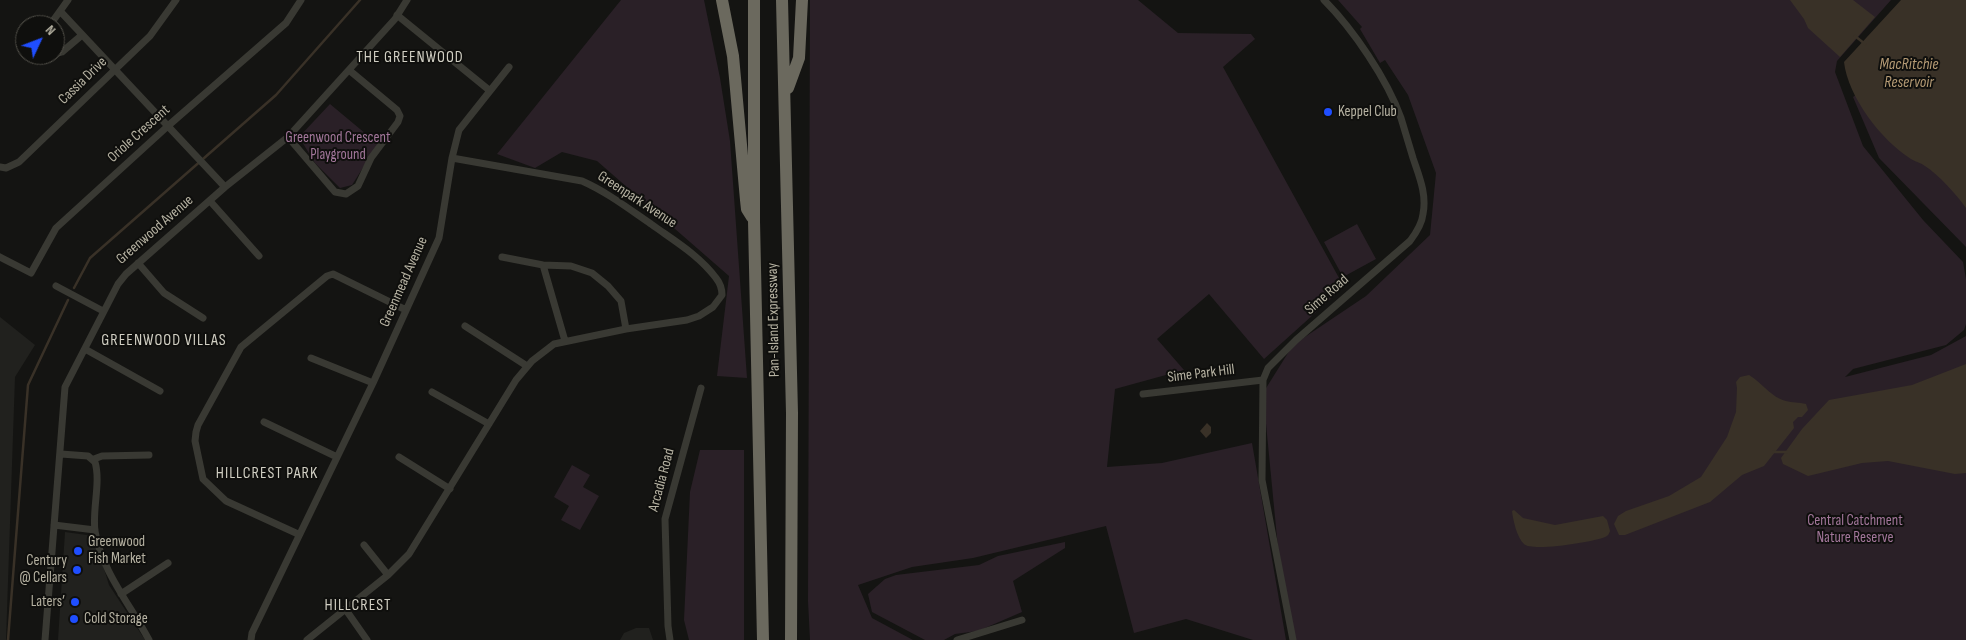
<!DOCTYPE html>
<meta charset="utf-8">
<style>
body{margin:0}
#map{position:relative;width:1966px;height:640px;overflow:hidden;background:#141412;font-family:"Sofia Sans Condensed",sans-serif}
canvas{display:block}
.north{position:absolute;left:15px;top:15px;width:50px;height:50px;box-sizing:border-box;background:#0f0f0d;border:1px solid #525049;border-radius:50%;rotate:47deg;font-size:14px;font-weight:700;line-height:20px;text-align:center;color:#b6b2a2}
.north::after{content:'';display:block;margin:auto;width:18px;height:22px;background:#1f4eff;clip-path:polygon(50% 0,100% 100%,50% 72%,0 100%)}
</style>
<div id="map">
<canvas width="1966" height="640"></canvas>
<div class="north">N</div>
</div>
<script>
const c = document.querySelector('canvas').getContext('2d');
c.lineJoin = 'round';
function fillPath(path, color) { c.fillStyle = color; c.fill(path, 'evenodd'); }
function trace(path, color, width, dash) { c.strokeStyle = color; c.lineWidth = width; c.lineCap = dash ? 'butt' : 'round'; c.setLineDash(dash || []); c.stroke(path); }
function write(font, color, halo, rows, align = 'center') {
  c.font = font + ' "Sofia Sans Condensed",sans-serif'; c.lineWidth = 4; c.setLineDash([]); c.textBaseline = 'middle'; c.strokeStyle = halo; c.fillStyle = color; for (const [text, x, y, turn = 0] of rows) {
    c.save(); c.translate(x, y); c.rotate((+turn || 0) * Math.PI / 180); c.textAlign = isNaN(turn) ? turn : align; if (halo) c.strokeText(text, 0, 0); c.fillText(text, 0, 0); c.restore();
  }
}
fillPath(new Path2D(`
 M0 317 35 345 15 377 6 640H0Z
 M65 532 94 536 109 585 145 640H58Z
 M636 628H649L653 640H620L624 633Z`), '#21211e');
fillPath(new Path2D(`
 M621 0H704L720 78 730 141 747 378 717 376 729 276 597 161 562 152 535 168 497 154Z
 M810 0H1138L1178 33 1251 34 1255 39 1223 67 1344 287 1264 359 1209 294 1157 339 1184 370 1115 389 1107 467 1162 463 1252 443 1286 640H1253L1186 619 1134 633 1106 526 973 558 912 567 858 585 872 618 913 640H810L808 601Z
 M1338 0H1891L1837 61 1835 72 1863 146 1923 220 1963 262 1966 279V324L1964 330 1946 345 1853 369 1845 377 1931 355 1966 336V640H1294L1278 548 1263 393 1293 345 1366 296 1430 235 1436 173 1408 95 1385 60 1380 63 1360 29 1362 27Z
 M1966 9V247L1879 158 1853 97Z
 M330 104 378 144 352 185 340 188 315 163 299 137Z
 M1357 224 1376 259 1343 277 1324 242Z
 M700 450H744V640H689L684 620 690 492Z
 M572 465 590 475 583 487 599 496 580 530 561 520 569 506 554 497Z
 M1065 542V548L1013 581 1022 612 978 631 955 634 944 640H925L872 612 868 594 885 579 896 575 979 565 998 556Z`), '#2a2027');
fillPath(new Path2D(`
 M1790 0H1853L1875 17 1840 57 1808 28 1804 19Z
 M1901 0H1966V208C1956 194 1939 175 1925 166 1921 163 1916 162 1911 159 1882 141 1848 97 1844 62Z
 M1966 364V473L1955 474 1888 461 1862 463 1808 476 1783 464 1781 458 1802 429 1829 400 1912 385Z
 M1749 375C1761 382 1772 398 1786 401 1792 403 1799 402 1806 404L1808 410 1802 417H1798L1793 422 1794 428 1764 466 1742 475 1710 502 1625 535H1619L1614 524 1618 516 1626 511 1669 496 1701 477 1727 437 1736 412 1737 388 1736 382 1740 377Z
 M1207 423 1211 427V433L1206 438 1200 431Z
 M1514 510 1523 518 1555 525 1603 516 1607 520 1610 531C1609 534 1608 536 1605 537 1594 542 1531 552 1524 544 1517 538 1513 520 1512 511Z`), '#393127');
trace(new Path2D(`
 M1855 36 1865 44
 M74 288 90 258 276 95 360 0
 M1773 452H1787
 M8 640 28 385 68 300`), '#393127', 2.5);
trace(new Path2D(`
 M60 11 225 187
 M397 15 489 90
 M50 25 68 0
 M55 54 62 52 82 35
 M288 137 335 192 346 194 358 186 371 158 398 122 400 116 397 110 349 70
 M0 167 6 168 19 162 150 36 176 0
 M210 201 259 256
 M0 257 31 273 56 228 169 125 286 23 301 0
 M502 257 543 265 571 266 592 273 608 286 621 301 626 329
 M138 263 164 293 203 318
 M543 265 565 341
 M56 286 103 311
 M465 326 527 366
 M85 349 160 391
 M311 358 373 383
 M432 392 489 424
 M1143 394 1263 380
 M264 422 337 457
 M61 454 88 456 95 462C101 482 92 510 95 531 102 572 130 604 149 640
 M399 457 450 489
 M94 459 102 456 149 455
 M54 525 95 530
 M298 534 226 501 203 479 195 441 196 432 198 425 241 347 327 276 333 274 406 310
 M364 545 388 575
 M121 594 168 563
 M346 610 367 640
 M45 640 65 387 118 284 126 274 225 187 288 137 395 19 407 0
 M251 640 252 633 373 383 439 238 452 158 459 130 509 67
 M307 640 388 575 409 554 516 380 532 361 554 344 626 329 687 320 699 316 713 307 722 295C722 288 720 283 716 278 699 255 673 240 651 224 629 209 607 192 582 181L452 158
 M670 640 668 626 665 519 701 388
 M957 640 1022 620
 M1293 640 1262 480 1263 380 1268 368 1296 340 1410 241C1416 233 1422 224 1423 214 1427 194 1419 176 1413 158 1409 145 1405 131 1401 118 1387 79 1353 29 1324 0`), '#393933', 7);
trace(new Path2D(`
 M722 0 733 56 746 200 747 209 752 217
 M754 0V221L763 640
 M782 0 792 413 791 640
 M788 88 799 58 802 0`), '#6b695e', 12);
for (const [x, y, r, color] of [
 [1328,112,5,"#1f4eff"],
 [78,551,5,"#1f4eff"],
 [77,570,5,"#1f4eff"],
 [75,602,5,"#1f4eff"],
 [74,619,5,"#1f4eff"]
]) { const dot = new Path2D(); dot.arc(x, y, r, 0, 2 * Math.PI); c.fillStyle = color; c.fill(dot); trace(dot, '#0f0f0d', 2); }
write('15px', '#b6b2a2', '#0f0f0d', [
 ["Cassia Drive",83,81,-44],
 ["Oriole Crescent",139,134,-42],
 ["Greenpark Avenue",637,200,33],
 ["Greenwood Avenue",155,230,-41],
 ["Greenmead Avenue",404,282,-66],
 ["Sime Road",1327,295,-41],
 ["Pan-Island Expressway",774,320,-91],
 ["Sime Park Hill",1201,374,-7],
 ["Arcadia Road",662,480,-75]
]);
write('15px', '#b6b2a2', '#0f0f0d', [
 ["Keppel Club",1338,112],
 ["Greenwood",88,542],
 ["Fish Market",88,559],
 ["Century",67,561,"right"],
 ["@ Cellars",67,578,"right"],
 ["Laters’",65,602,"right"],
 ["Cold Storage",84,619]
], 'left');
write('15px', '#a3779b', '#0f0f0d', [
 ["Greenwood Crescent",338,138],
 ["Playground",338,155],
 ["Central Catchment",1855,521],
 ["Nature Reserve",1855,538]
]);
c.letterSpacing = '1px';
write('16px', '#d1cfc3', '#0f0f0d', [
 ["THE GREENWOOD",410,58],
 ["GREENWOOD VILLAS",164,341],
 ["HILLCREST PARK",267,474],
 ["HILLCREST",358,606]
]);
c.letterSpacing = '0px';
write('italic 16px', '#b59b75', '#0f0f0d', [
 ["MacRitchie",1909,65],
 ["Reservoir",1909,83]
]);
</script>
